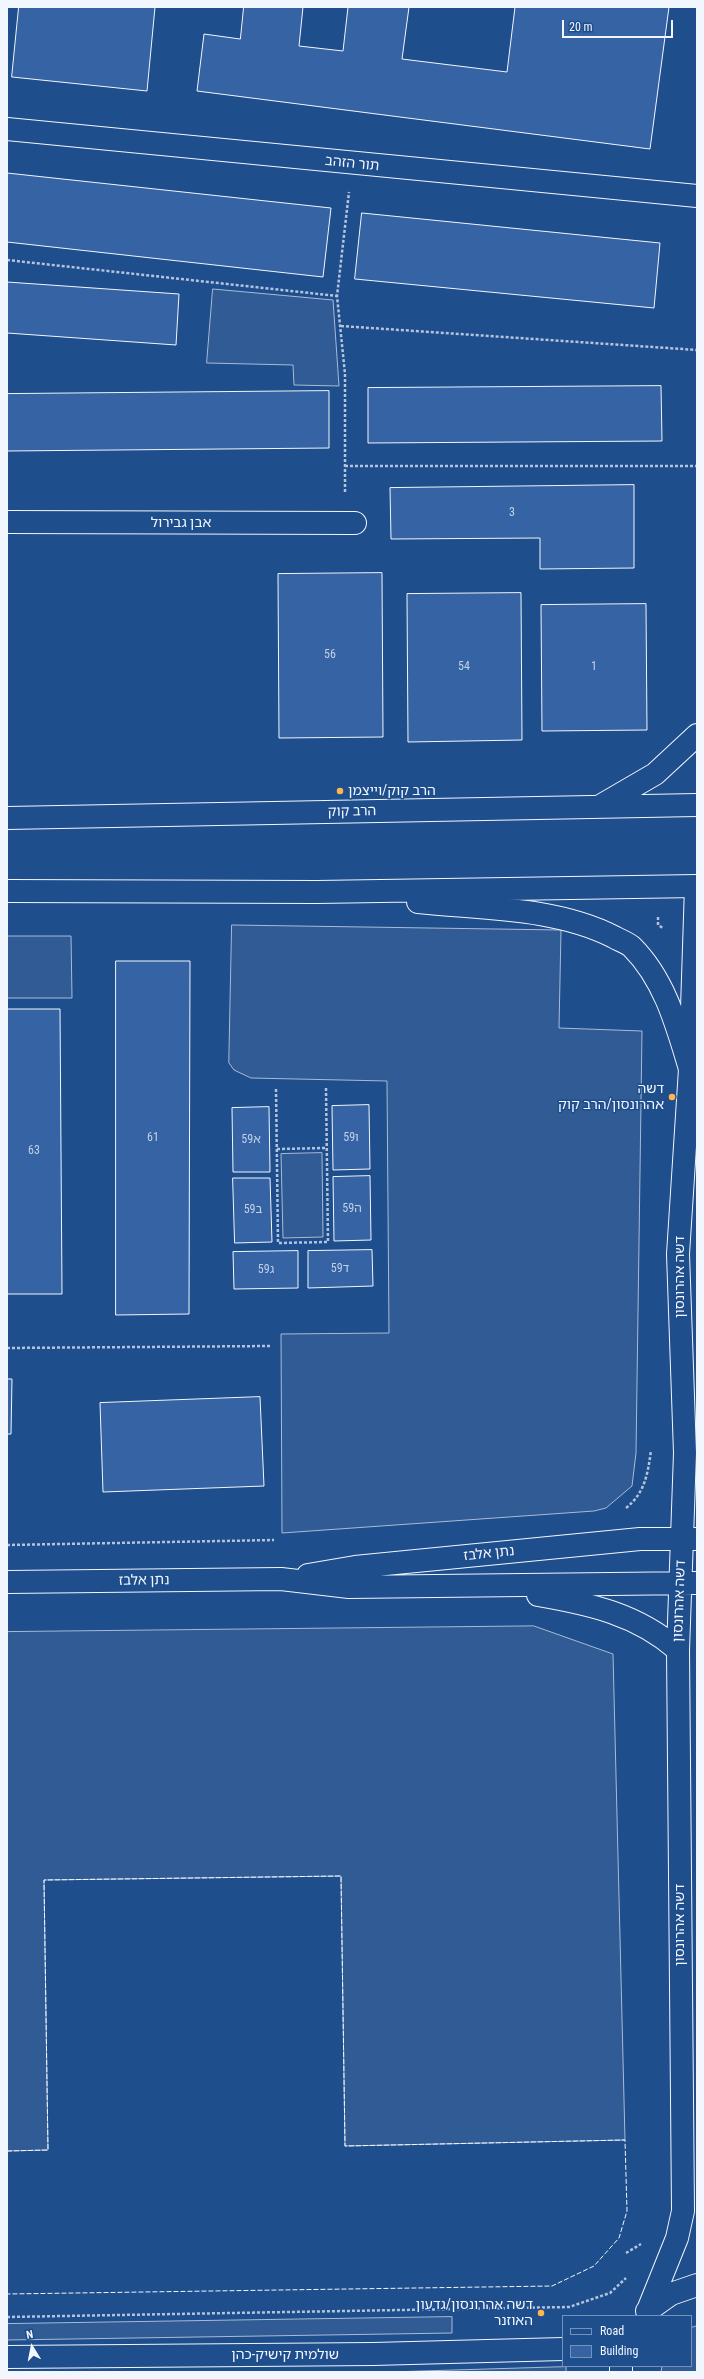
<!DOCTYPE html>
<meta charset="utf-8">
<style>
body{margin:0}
#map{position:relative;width:704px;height:2379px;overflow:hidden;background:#1f4e8c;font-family:"Roboto Condensed",sans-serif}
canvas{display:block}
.frame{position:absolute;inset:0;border:8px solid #f2f6ff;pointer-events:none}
.legend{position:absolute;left:562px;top:2315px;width:130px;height:52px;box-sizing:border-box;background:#1f4e8c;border:1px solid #7391ba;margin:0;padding:5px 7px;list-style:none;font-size:12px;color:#f2f6ff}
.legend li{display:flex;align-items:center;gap:8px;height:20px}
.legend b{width:20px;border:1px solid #7391ba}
.north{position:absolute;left:12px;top:2327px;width:40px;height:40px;-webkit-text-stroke:3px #1f4e8c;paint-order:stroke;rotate:350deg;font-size:11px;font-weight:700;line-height:16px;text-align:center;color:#f2f6ff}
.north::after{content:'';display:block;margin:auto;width:14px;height:18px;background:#f2f6ff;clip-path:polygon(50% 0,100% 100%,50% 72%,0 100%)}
.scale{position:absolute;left:562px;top:20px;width:111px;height:18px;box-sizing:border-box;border:2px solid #f2f6ff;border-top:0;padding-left:5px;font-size:12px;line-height:14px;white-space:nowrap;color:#f2f6ff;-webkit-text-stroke:3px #1f4e8c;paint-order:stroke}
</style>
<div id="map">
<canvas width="704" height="2379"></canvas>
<div class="frame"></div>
<ul class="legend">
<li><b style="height:5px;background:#1f4e8c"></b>Road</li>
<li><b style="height:11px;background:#3563a3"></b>Building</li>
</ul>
<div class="north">N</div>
<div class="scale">20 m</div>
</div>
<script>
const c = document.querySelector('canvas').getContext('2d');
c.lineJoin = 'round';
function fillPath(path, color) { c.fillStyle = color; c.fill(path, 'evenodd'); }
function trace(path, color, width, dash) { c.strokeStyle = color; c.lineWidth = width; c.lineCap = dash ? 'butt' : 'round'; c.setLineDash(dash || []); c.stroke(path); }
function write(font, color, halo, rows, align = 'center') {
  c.font = font + ' "Roboto Condensed","Noto Sans Hebrew",sans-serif'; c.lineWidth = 3; c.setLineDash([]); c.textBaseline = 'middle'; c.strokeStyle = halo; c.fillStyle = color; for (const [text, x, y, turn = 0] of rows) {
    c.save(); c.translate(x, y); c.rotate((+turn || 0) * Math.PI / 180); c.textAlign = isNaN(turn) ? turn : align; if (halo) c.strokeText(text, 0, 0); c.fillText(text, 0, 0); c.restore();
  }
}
const built = new Path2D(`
 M213 289 333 300 339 386 294 385 293 365 207 363Z
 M232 925 561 930 559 1028 642 1031 636 1453 632 1486 606 1508 594 1511 282 1533 281 1334 389 1333 387 1081 251 1078 234 1070 229 1063Z
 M7 936H71L72 998H7Z
 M322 1153 323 1237 283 1238 281 1154Z
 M534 1626 613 1654 625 2140 345 2146 341 1876 44 1880 48 2150 7 2151V1632Z
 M452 2317V2333L7 2340V2324Z
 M697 2326V2372H661L662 2366H691V2328Z
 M566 2367V2372H389Z`);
fillPath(built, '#305b95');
trace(built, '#a8bbd7', 1);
const building = new Path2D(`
 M19 7H155L147 91 12 77Z
 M244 7H303L299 46 343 51 348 7H409L402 59 507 72 515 7H669L650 149 197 91 204 34 240 39Z
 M7 173 331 208 323 277 7 242Z
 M362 213 660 243 654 308 355 279Z
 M7 282 179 294 176 345 7 333Z
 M661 386 662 441 368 443V388Z
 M329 391V448L7 451V394Z
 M634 485V568L540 569V538L391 539 390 488Z
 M382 573 383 737 279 738 278 574Z
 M521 593 522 740 408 742 407 594Z
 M646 604 647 730 542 731 541 605Z
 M116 961H190L189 1314 116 1315Z
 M7 1009H60L62 1294H7Z
 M369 1105 370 1169 333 1170 332 1106Z
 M269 1107 270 1172H233L232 1108Z
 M370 1176 371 1240 334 1241 333 1177Z
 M233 1178H270L272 1242 235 1243Z
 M372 1250 373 1286 308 1288V1251Z
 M298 1251V1288L234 1289 233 1252Z
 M7 1379H12L11 1434H7Z
 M260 1397 264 1486 103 1492 100 1403Z`);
fillPath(building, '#3563a3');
trace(building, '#f2f6ff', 1);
const street = new Path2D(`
 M7 129 697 196
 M7 522 355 523
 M308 1575 355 1567 640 1539H696
 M7 1582 281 1579 349 1587 697 1583
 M538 1595C590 1604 637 1614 678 1650
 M648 2310 677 2238 683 2211 678 1650 685 1453 678 1254 690 1069 696 886
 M647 2311 671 2294 697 2285
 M7 2357 373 2354 563 2349
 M621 2372V2366`);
const secondary = new Path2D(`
 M600 806 655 774 697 735
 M7 818 697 805
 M7 891 317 892 697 886
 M418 902C483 909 555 907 614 937 619 940 628 943 632 947 665 980 677 1026 690 1069`);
trace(street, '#f2f6ff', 24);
trace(secondary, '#f2f6ff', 24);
trace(new Path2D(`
 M7 260 337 296
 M341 326 697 350
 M345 466H697
 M345 492V374L337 296 349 192
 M658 917V925L663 928
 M276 1089 278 1243 328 1242 326 1088
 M277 1149 326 1148
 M7 1348 271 1346
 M626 1508C645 1493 648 1473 651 1450
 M7 1545 274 1540
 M626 2253 641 2244
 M7 2317 569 2307 610 2293 626 2278`), '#b3c4dc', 2.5, [3, 2]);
trace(street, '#1f4e8c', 22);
trace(secondary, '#1f4e8c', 22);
trace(new Path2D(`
 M7 2151 48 2150 44 1880 341 1876 345 2146 625 2140 627 2211 619 2238 594 2266 552 2286 7 2294`), '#f2f6ff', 1, [5, 2]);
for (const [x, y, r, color] of [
 [340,791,4,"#ffb74d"],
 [672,1097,4,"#ffb74d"],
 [541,2313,4,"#ffb74d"]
]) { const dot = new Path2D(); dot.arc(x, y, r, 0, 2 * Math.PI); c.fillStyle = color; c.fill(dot); trace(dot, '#1f4e8c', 1.5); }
write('12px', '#c3d1e8', null, [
 ["3",512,513],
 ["56",330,655],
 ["54",464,667],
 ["1",594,667],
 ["61",153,1138],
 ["59ו",351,1138],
 ["59א",251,1140],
 ["63",34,1151],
 ["59ה",352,1209],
 ["59ב",253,1210],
 ["59ד",340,1269],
 ["59ג",266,1270]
]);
write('14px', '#f2f6ff', '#1f4e8c', [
 ["תור הזהב",352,164,6],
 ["אבן גבירול",181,523],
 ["הרב קוק",352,812,-1],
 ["דשה אהרונסון",680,1277,-90],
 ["נתן אלבז",489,1554,-6],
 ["נתן אלבז",144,1581,-1],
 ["דשה אהרונסון",680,1601,-88],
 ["דשה אהרונסון",680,1925,-90],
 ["שולמית קישיק-כהן",285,2355]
]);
write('14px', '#f2f6ff', '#1f4e8c', [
 ["הרב קוק/וייצמן",348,791,"left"],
 ["דשה",664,1089],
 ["אהרונסון/הרב קוק",664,1105],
 ["דשה אהרונסון/גדעון",533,2305],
 ["האוזנר",533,2321]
], 'right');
</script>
